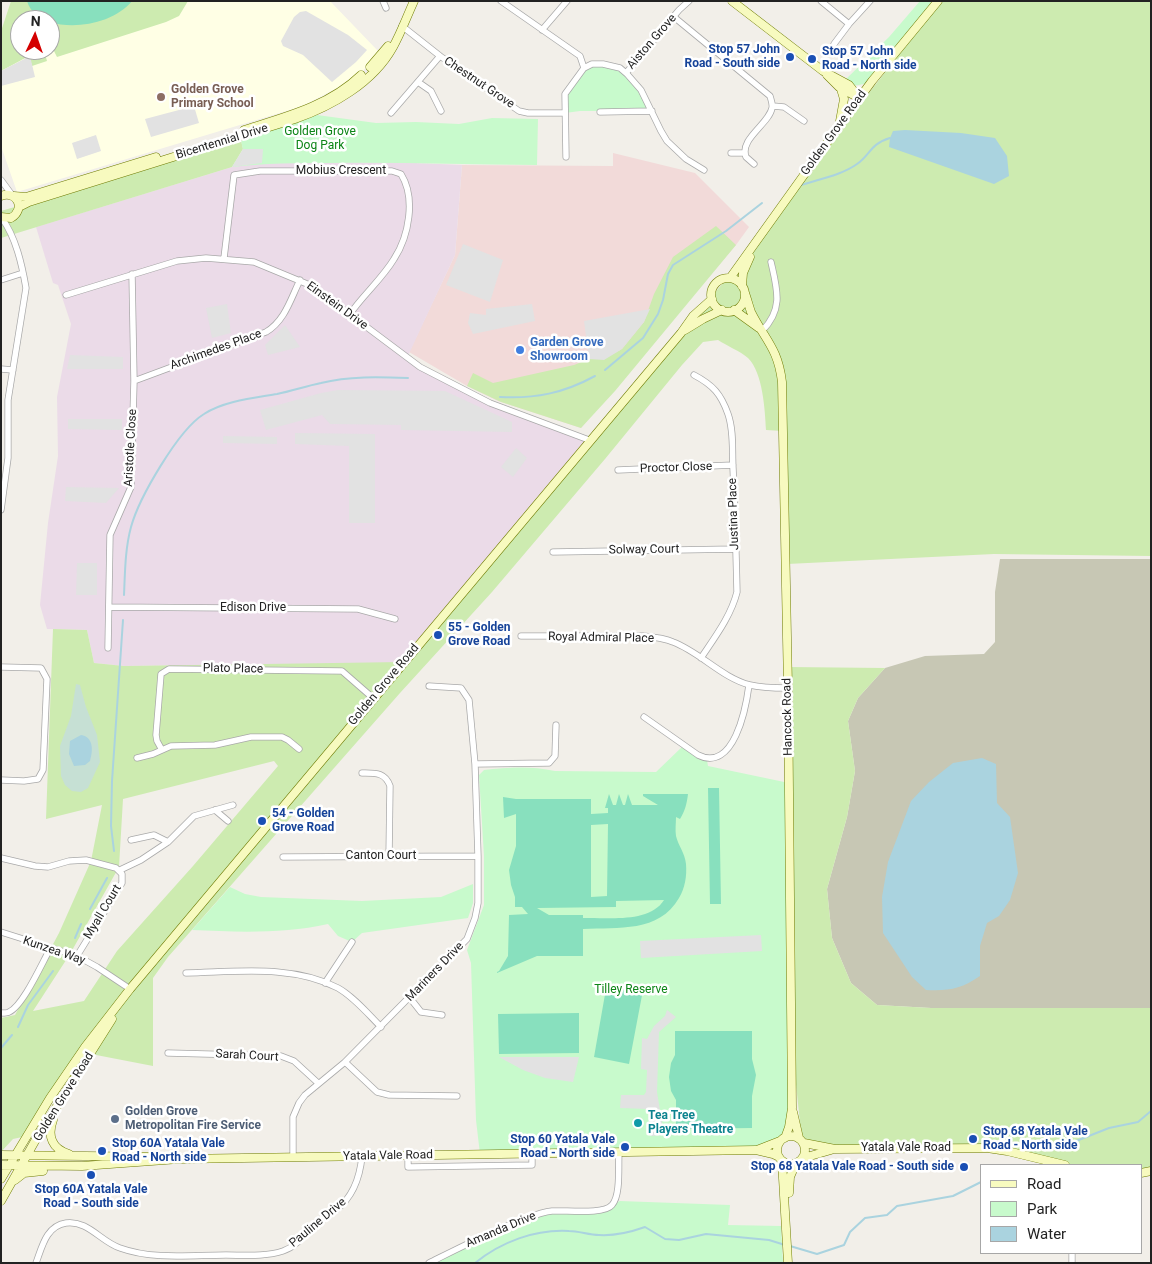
<!DOCTYPE html>
<style>
body{margin:0}
#map{position:relative;width:1152px;height:1264px;overflow:hidden;background:#f2efe9;font-family:Roboto,sans-serif}
canvas{display:block}
.frame{position:absolute;inset:0;border:2px solid #222;pointer-events:none}
.legend{position:absolute;left:980px;top:1164px;width:162px;height:90px;box-sizing:border-box;background:#fff;border:1px solid #a7a7a7;margin:0;padding:6px 9px;list-style:none;font-size:15px;color:#222}
.legend li{display:flex;align-items:center;gap:10px;height:25px}
.legend b{width:25px;border:1px solid #a7a7a7}
.north{position:absolute;left:10px;top:10px;width:50px;height:50px;box-sizing:border-box;background:#fff;border:1px solid #a7a7a7;border-radius:50%;rotate:3deg;font-size:14px;font-weight:700;line-height:20px;text-align:center;color:#222}
.north::after{content:'';display:block;margin:auto;width:18px;height:22px;background:#d40000;clip-path:polygon(50% 0,100% 100%,50% 72%,0 100%)}
</style>
<div id="map">
<canvas width="1152" height="1264"></canvas>
<div class="frame"></div>
<ul class="legend">
<li><b style="height:6px;background:#f7fabf"></b>Road</li>
<li><b style="height:14px;background:#c8facc"></b>Park</li>
<li><b style="height:14px;background:#aad3df"></b>Water</li>
</ul>
<div class="north">N</div>
</div>
<script>
const c = document.querySelector('canvas').getContext('2d');
c.lineJoin = 'round';
function fillPath(path, color) { c.fillStyle = color; c.fill(path, 'evenodd'); }
function trace(path, color, width, dash) { c.strokeStyle = color; c.lineWidth = width; c.lineCap = dash ? 'butt' : 'round'; c.setLineDash(dash || []); c.stroke(path); }
function write(font, color, halo, rows, align = 'center') {
  c.font = font + ' Roboto,sans-serif'; c.lineWidth = 5; c.setLineDash([]); c.textBaseline = 'middle'; c.strokeStyle = halo; c.fillStyle = color; for (const [text, x, y, turn = 0] of rows) {
    c.save(); c.translate(x, y); c.rotate((+turn || 0) * Math.PI / 180); c.textAlign = isNaN(turn) ? turn : align; if (halo) c.strokeText(text, 0, 0); c.fillText(text, 0, 0); c.restore();
  }
}
fillPath(new Path2D(`
 M613 153 695 173 749 227 736 245 581 428 498 401 467 386 409 352 455 255 462 165 613 166Z`), '#f2dad9');
fillPath(new Path2D(`
 M393 162 462 165 455 255 407 358 475 395 589 440 403 663 124 666 94 663 87 630 47 629 40 605 48 523 58 456 57 397 71 324 58 285 53 283 36 227 232 167 262 163Z`), '#ebdbe8');
fillPath(new Path2D(`
 M11 1H330L378 51 363 71 337 88 303 106 17 192 1 146V31ZM20 20H50V50H20Z`), '#ffffe5');
fillPath(new Path2D(`
 M1000 559H1151V1008H931L877 1005 851 983 832 938 827 889 847 817 855 771 848 721 858 698 885 668 925 656 984 654 995 642V592Z`), '#c7c7b4');
fillPath(new Path2D(`
 M11 1H188L179 16 166 22 57 57 54 51 45 54 47 61 32 66 29 56 1 71V31ZM20 20H50V50H20Z
 M941 1H1151V556L994 554 787 564 783 431 766 430C765 410 763 373 748 358 740 351 727 346 718 340L703 342 682 365 605 459 492 592 400 693 168 957 153 978V1066L91 1054 122 1001 27 1136 13 1139 1 1152V1018L15 1015 59 933 91 861 102 805 46 819 53 629 87 630 94 663 124 666 403 662 734 270 768 222ZM274 761 278 766 193 866 117 951 84 1001 33 1011 70 954 119 867 123 799Z
 M241 140 243 149 232 167 1 238V211Z
 M716 226 736 245 615 391 581 428 501 402 467 386 473 373 493 383 574 365 589 359H604L622 349 644 322 654 294 673 257Z
 M788 667 885 668 858 698 848 721 855 771 847 817 827 889 832 938 851 983 877 1005 931 1008H1151V1171L1141 1173V1165H1065L1007 1151H826L802 1142 791 1036Z`), '#cdebb0');
fillPath(new Path2D(`
 M76 684 80 685 86 707 97 735 100 762 88 788 81 792 72 791 65 785 61 776 60 746 71 716Z`), '#c6e0d4');
fillPath(new Path2D(`
 M920 1H938L872 81C862 85 853 88 843 82L889 37Z
 M603 64 627 74 652 111H580L565 113V94L584 68Z
 M317 115 376 123 416 122 459 124 492 118 538 119 537 165C468 165 400 162 331 163 298 163 265 163 232 167L243 150 241 140Z
 M683 746 707 760 708 766 789 783 792 1108 785 1138 767 1146 480 1154 476 1120 471 963 467 950 484 905V856L479 775 484 770C508 767 532 766 555 771L656 772Z
 M473 884V903L468 918 362 933 352 942 338 936 328 924C284 934 236 932 192 930L230 887 245 894 261 897 362 901 441 897Z
 M620 1201 730 1205 728 1225 781 1226 783 1263H430L544 1212 599 1210Z`), '#c8facc');
fillPath(new Path2D(`
 M27 1H132C114 23 75 30 50 22V20C39 20 30 11 27 1Z
 M708 788H719L721 904H710Z
 M609 794 613 805H616L619 794 623 805H625L628 794 632 805H658L643 796V794H688C687 803 685 811 680 819L676 817C676 823 675 830 676 836 678 845 685 853 686 864 687 876 685 888 679 898 659 933 618 927 583 929V956H537L497 973V972L499 971 508 956 509 915 528 914 522 907H515V897L511 885 509 870 516 846V814L504 818 503 797 516 799H591V814L608 813V808H605ZM608 824 607 896 591 897V825ZM664 900C649 924 607 917 583 918V915H549L537 908 616 907V901Z
 M607 983 643 990 629 1064 594 1057Z
 M579 1013V1053L499 1054 498 1014Z
 M675 1031H752V1059L756 1075 752 1096V1128L676 1129V1100L671 1091 669 1077 671 1063 675 1055Z`), '#88e0be');
fillPath(new Path2D(`
 M306 11 348 35 367 50 356 62 332 82 303 55 283 46 281 41 294 17 300 12Z
 M30 56 35 77 1 86V71Z
 M194 106 199 123 151 137 145 119Z
 M96 135 101 151 77 159 72 143Z
 M243 149H263L262 163 232 167Z
 M463 244 503 260 490 302 446 285Z
 M227 304 231 333 212 338 206 308Z
 M532 304 535 321 473 334 468 323 470 313 486 315V309Z
 M650 309 644 322 622 349 604 360 589 359 584 321Z
 M285 325 300 347 268 355 265 345Z
 M70 355 123 357V369H67Z
 M338 390 445 391 512 422V432L401 430V425L330 424 322 415 266 430 260 410 321 393Z
 M68 419H122V430L68 429Z
 M295 433 375 434V523H349V446L295 444Z
 M223 436 277 437V444L223 443Z
 M516 448 527 458 513 477 501 467Z
 M66 487 119 488 106 503 65 501Z
 M77 563H97V595H76Z
 M761 935 762 951 641 958 640 941Z
 M667 1010 676 1017 659 1032 657 1092 664 1135 651 1136 648 1109 620 1108 621 1095H644L646 1092 647 1070 641 1069 642 1038 647 1039 654 1026 665 1016Z
 M499 1057H579L573 1082 545 1078 523 1070Z`), '#e2e2e2');
fillPath(new Path2D(`
 M905 130 961 133 995 138 1007 156 1009 176 994 184 889 147 890 138 893 131Z
 M81 735C94 737 93 751 90 761L85 765 74 766 69 754 70 741Z
 M982 758 996 764 997 803 1010 817 1018 873 1010 900 999 916 987 923 980 946V976C961 989 949 991 926 990L912 977 883 933 882 897 888 862 911 801 929 782 953 763Z`), '#aad3df');
trace(new Path2D(`
 M801 185C819 179 842 175 857 164 871 154 870 144 890 138
 M605 370 643 338 658 314 663 300 668 274 673 265 726 231 762 203
 M500 397C535 399 564 393 595 376
 M124 595C125 573 125 549 131 527 139 498 178 430 204 414 224 401 254 398 277 394 292 391 306 386 321 383 349 376 379 377 408 378
 M114 851 111 826 112 781 123 620
 M90 909 107 878
 M75 938 81 924
 M18 1027 28 1005 53 971
 M1 1048 12 1035
 M1056 1149 1109 1128 1138 1122 1151 1111
 M790 1246 817 1254 844 1245 850 1232 865 1218 887 1215 897 1206 953 1196 981 1182
 M475 1263C501 1242 535 1229 569 1231 579 1231 589 1235 599 1235 615 1236 631 1232 645 1227L665 1239 679 1240 706 1234 769 1240 785 1245`), '#aad3df', 2);
const street = new Path2D(`
 M383 1 386 8
 M501 1 580 56 584 68
 M821 1 849 24
 M674 17 770 96C771 100 773 104 772 108 769 124 739 139 746 157L754 164
 M402 26 440 56 519 111 528 113H565
 M542 30 567 1
 M834 44 849 24 870 1
 M626 73 679 10 689 1
 M418 82 431 91 441 111
 M773 106 784 107 804 121
 M600 112 652 111
 M391 113 440 56
 M731 153H744
 M566 157 565 94 584 68 592 64H603L620 68 627 74 641 90 661 131 667 141 686 159 704 170
 M1 180 12 195
 M224 258 234 175 260 171H392L401 174C416 198 409 236 394 259 382 279 363 295 350 314
 M1 280 23 273
 M66 295 177 261 206 258 254 262 312 286 420 367 490 403 589 440
 M762 331C784 309 777 289 771 262
 M1 369 13 370
 M694 375C713 385 721 394 728 414 734 431 732 451 733 468 735 509 736 550 737 592 731 616 715 637 701 658
 M134 381 266 332C285 321 291 298 300 280
 M618 470 733 465
 M1 510 8 458V400L26 288C22 265 16 237 1 217
 M553 552 736 549
 M109 607 358 609 395 619
 M521 636H643C653 637 664 638 673 642 700 652 722 678 750 685 762 688 776 688 788 688
 M108 648 110 535 131 487 134 381 132 274
 M1 667 41 668 47 679 43 770 38 779 24 781 1 780
 M644 717 698 755C734 773 746 708 749 685
 M162 750 157 741 156 735 161 674 169 669 342 671 373 698
 M137 758 153 754 171 746 215 745 251 737H282L288 740 299 749
 M475 764 549 763 555 756 556 725
 M362 773C375 773 385 772 390 786L389 856
 M215 810 228 821
 M131 840 154 835 168 842
 M283 857 478 856
 M1 858 35 866 48 867 69 861 86 860 116 868 122 874V883L77 956
 M120 870 141 860 168 842 194 816 233 805
 M1 932 77 956 97 967 130 989
 M186 973C236 972 292 964 338 988 354 997 368 1014 381 1027
 M325 983 352 942
 M410 998 421 1012 442 1015
 M1 1013C3 1013 8 1013 9 1012 23 1006 42 963 50 949
 M168 1053 281 1056 294 1061 318 1083
 M345 1062 377 1092 389 1095 457 1096
 M408 1156V1167L532 1165V1154
 M293 1157V1117L299 1103 305 1095 345 1062 467 939 475 918 478 903V856L475 764 469 700 461 688 429 686
 M1072 1253V1263
 M36 1263C42 1247 46 1226 66 1223 88 1220 101 1242 120 1248 153 1260 191 1255 226 1255 244 1255 265 1257 283 1251 298 1246 306 1232 317 1222 323 1217 330 1214 336 1210 353 1197 360 1177 362 1156
 M429 1263C459 1248 488 1233 519 1221 530 1217 541 1212 552 1211 565 1210 604 1215 612 1205 621 1195 618 1166 619 1152`);
const secondary = new Path2D(`
 M732 1 823 71 849 85 859 98
 M370 67 388 46
 M827 75 839 87 859 98
 M840 121 844 99 841 89
 M244 130C285 117 329 106 361 75
 M1 196C17 190 26 209 11 218L1 217
 M14 196 26 197 156 157
 M19 207 29 202 295 119C332 106 373 83 393 47 401 33 407 16 414 1
 M730 278 839 126 872 81 938 1
 M711 295a17 17 0 1 1 34 0a17 17 0 1 1-34 0Z
 M742 286 743 273 750 257
 M745 293C747 299 749 306 751 312 765 340 778 348 782 382L788 688 792 1108 789 1127 785 1138
 M734 310 759 328
 M685 330 703 319 722 310
 M793 1112 799 1138
 M53 1120C47 1136 52 1149 69 1154
 M777 1150a14 14 0 1 1 28 0a14 14 0 1 1-28 0Z
 M804 1143 835 1149 987 1148 1007 1151 1065 1165
 M757 1150 780 1141
 M1 1155 169 1157
 M803 1158 831 1150
 M782 1161 788 1263
 M1 1165 82 1166 179 1159 756 1150 773 1154 779 1157
 M1141 1173 1151 1171
 M1 1179 50 1098 85 1047 130 989 681 333 693 316 712 299
 M15 1180 24 1173 43 1171
 M789 1193 790 1177 796 1163
 M1 1201 35 1141 112 1019`);
trace(street, '#a9a9a9', 7);
trace(secondary, '#707d05', 9);
trace(street, '#fff', 5.5);
trace(secondary, '#f7fabf', 8);
for (const [x, y, r, color] of [
 [790,57,5,"#1a4fb4"],
 [812,59,5,"#1a4fb4"],
 [161,97,5,"#8d6e63"],
 [520,350,5,"#3f7fe0"],
 [438,635,5,"#1a4fb4"],
 [262,821,5,"#1a4fb4"],
 [115,1119,5,"#5c6f8a"],
 [638,1123,5,"#0f9aa8"],
 [973,1139,5,"#1a4fb4"],
 [625,1147,5,"#1a4fb4"],
 [102,1151,5,"#1a4fb4"],
 [964,1167,5,"#1a4fb4"],
 [91,1175,5,"#1a4fb4"]
]) { const dot = new Path2D(); dot.arc(x, y, r, 0, 2 * Math.PI); c.fillStyle = color; c.fill(dot); trace(dot, '#fff', 2); }
write('12px', '#222', '#fff', [
 ["Aiston Grove",652,42,-49],
 ["Chestnut Grove",479,83,34],
 ["Golden Grove Road",834,133,-54],
 ["Bicentennial Drive",222,142,-17],
 ["Mobius Crescent",341,171],
 ["Einstein Drive",337,306,36],
 ["Archimedes Place",216,350,-20],
 ["Aristotle Close",131,448,-87],
 ["Proctor Close",676,468,-2],
 ["Justina Place",734,514,-92],
 ["Solway Court",644,550,-1],
 ["Edison Drive",253,608],
 ["Royal Admiral Place",601,638,1],
 ["Plato Place",233,669,1],
 ["Golden Grove Road",384,685,-50],
 ["Hancock Road",788,717,-91],
 ["Canton Court",381,856],
 ["Myall Court",103,912,-59],
 ["Kunzea Way",54,951,19],
 ["Mariners Drive",435,972,-46],
 ["Sarah Court",247,1056,3],
 ["Golden Grove Road",64,1097,-58],
 ["Yatala Vale Road",906,1148],
 ["Yatala Vale Road",388,1156,-1],
 ["Pauline Drive",318,1223,-40],
 ["Amanda Drive",501,1230,-23]
]);
write('bold 12px', '#164399', '#fff', [
 ["Stop 57 John",780,50,"right"],
 ["Road - South side",780,64,"right"],
 ["Stop 57 John",822,52],
 ["Road - North side",822,66],
 ["55 - Golden",448,628],
 ["Grove Road",448,642],
 ["54 - Golden",272,814],
 ["Grove Road",272,828],
 ["Stop 68 Yatala Vale",983,1132],
 ["Road - North side",983,1146],
 ["Stop 60 Yatala Vale",615,1140,"right"],
 ["Road - North side",615,1154,"right"],
 ["Stop 60A Yatala Vale",112,1144],
 ["Road - North side",112,1158],
 ["Stop 68 Yatala Vale Road - South side",954,1167,"right"],
 ["Stop 60A Yatala Vale",91,1190,"center"],
 ["Road - South side",91,1204,"center"]
], 'left');
write('bold 12px', '#785e54', '#fff', [
 ["Golden Grove",171,90],
 ["Primary School",171,104]
], 'left');
write('12px', '#0c8416', '#fff', [
 ["Golden Grove",320,132],
 ["Dog Park",320,146],
 ["Tilley Reserve",631,990]
]);
write('bold 12px', '#366cbe', '#fff', [
 ["Garden Grove",530,343],
 ["Showroom",530,357]
], 'left');
write('bold 12px', '#4e5e75', '#fff', [
 ["Golden Grove",125,1112],
 ["Metropolitan Fire Service",125,1126]
], 'left');
write('bold 12px', '#0d838f', '#fff', [
 ["Tea Tree",648,1116],
 ["Players Theatre",648,1130]
], 'left');
</script>
